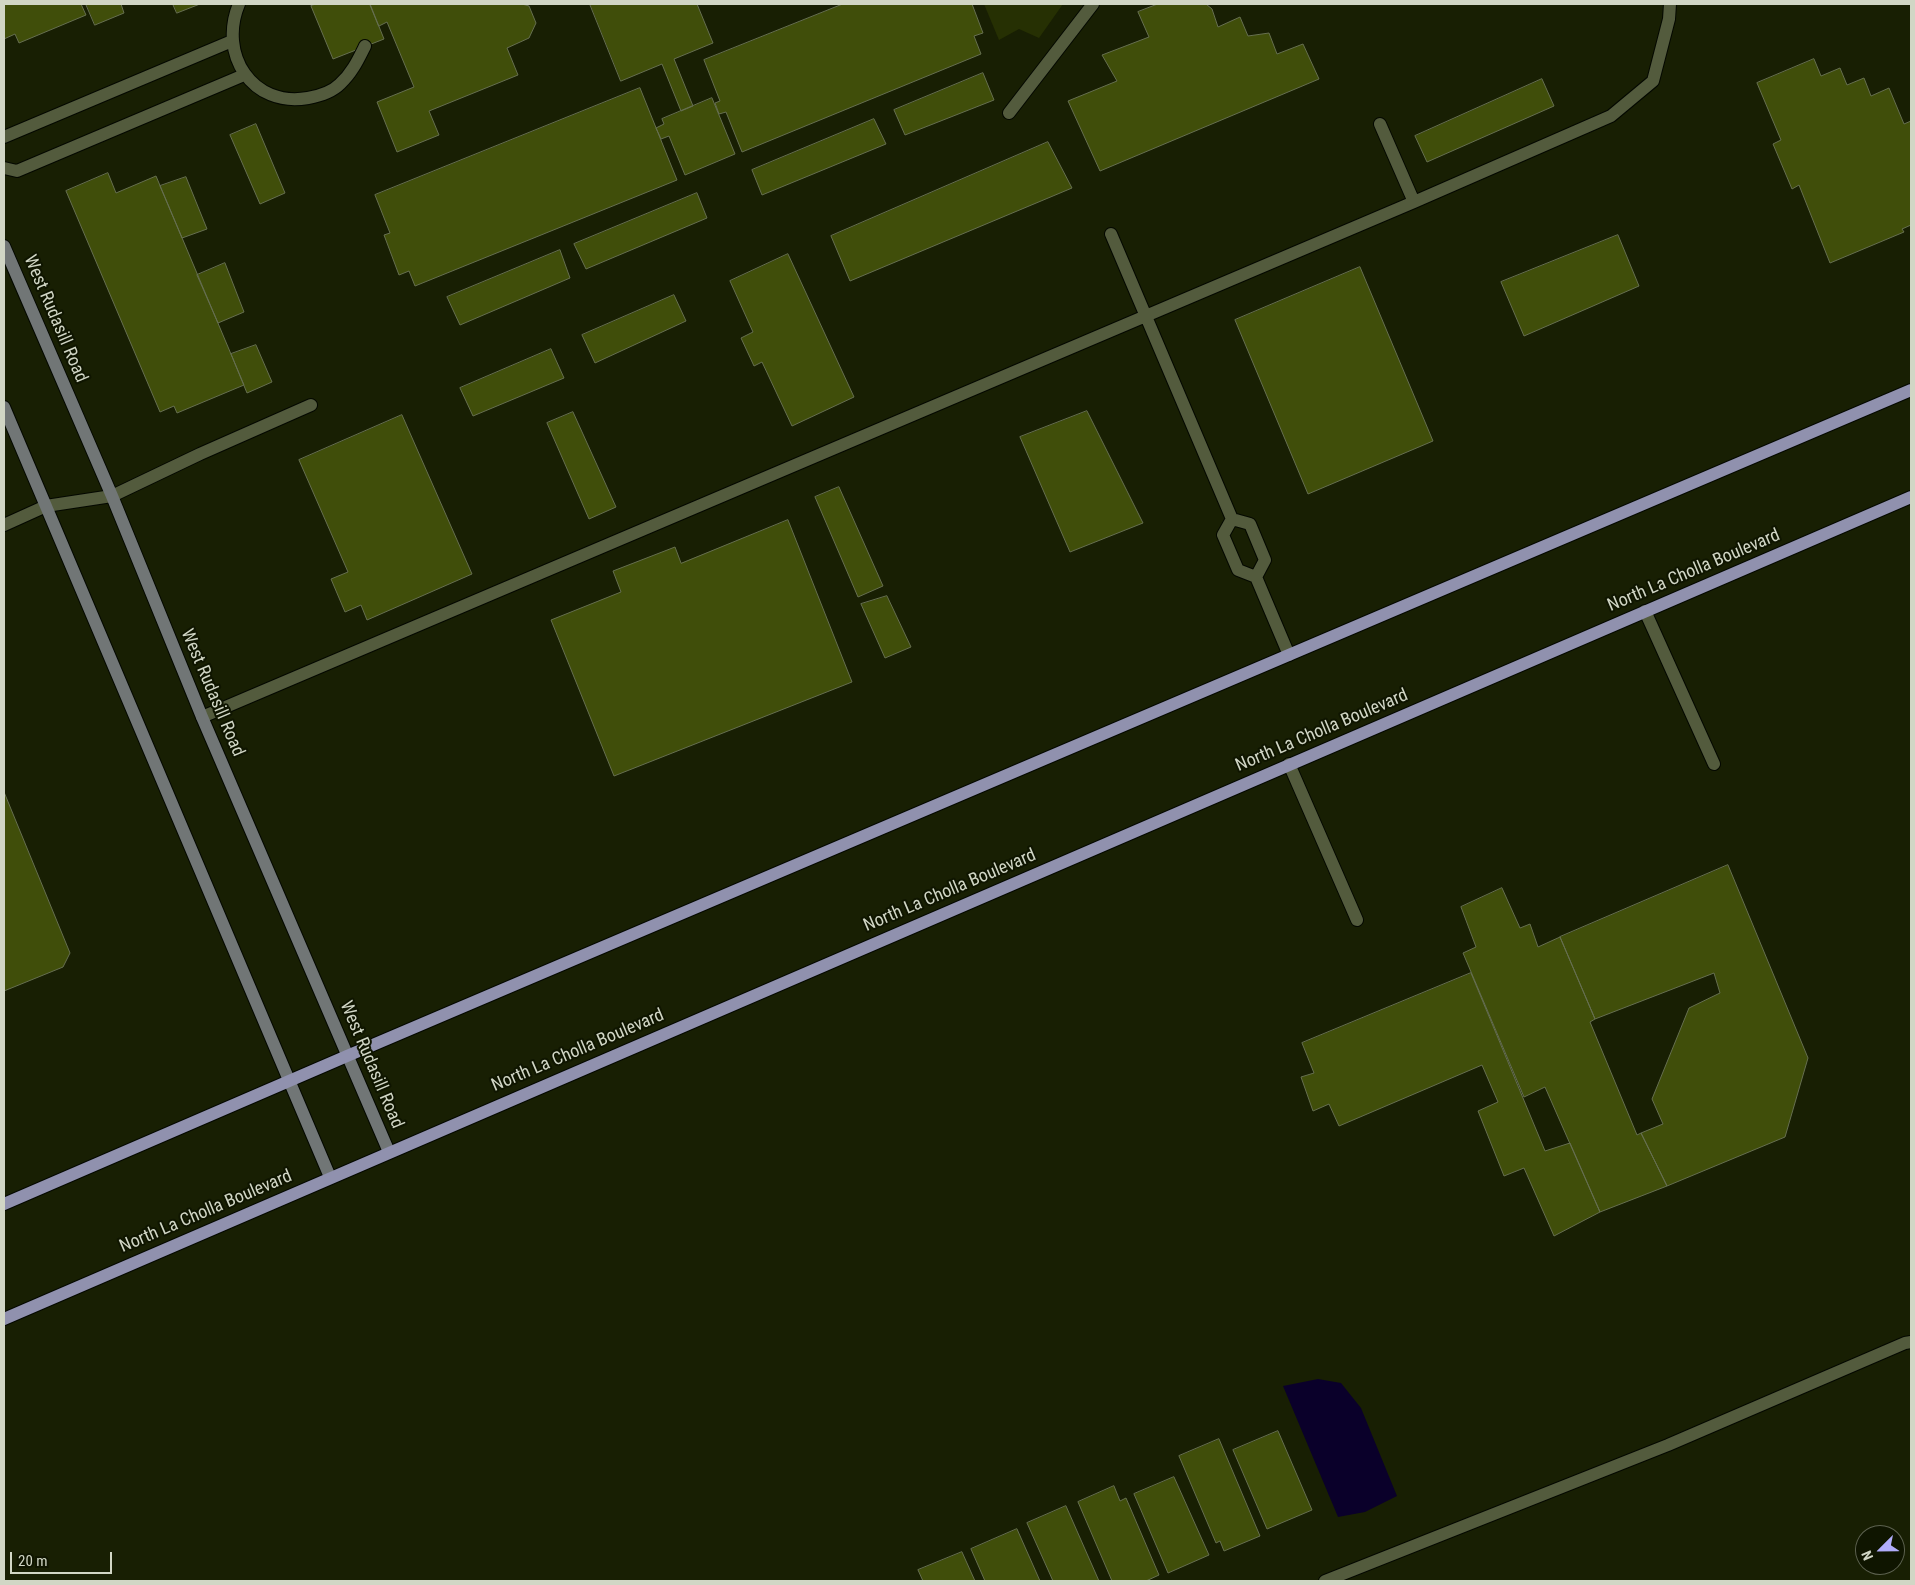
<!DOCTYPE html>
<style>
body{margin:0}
#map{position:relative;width:1915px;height:1585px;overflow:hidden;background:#181f03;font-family:"Roboto Condensed",sans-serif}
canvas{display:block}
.frame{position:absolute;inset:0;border:5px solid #d1d6c5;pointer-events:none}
.north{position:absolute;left:1855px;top:1525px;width:50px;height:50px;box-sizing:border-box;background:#0f1500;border:1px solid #5d624f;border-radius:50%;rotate:247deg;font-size:14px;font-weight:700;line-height:20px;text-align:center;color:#d1d6c5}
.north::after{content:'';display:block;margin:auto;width:18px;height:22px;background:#b1adfa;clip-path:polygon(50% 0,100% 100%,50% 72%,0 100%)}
.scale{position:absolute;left:10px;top:1552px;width:102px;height:22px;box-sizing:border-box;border:2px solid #d1d6c5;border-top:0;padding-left:6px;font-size:15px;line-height:18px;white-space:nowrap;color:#d1d6c5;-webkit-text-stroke:4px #0f1500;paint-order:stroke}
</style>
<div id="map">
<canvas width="1915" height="1585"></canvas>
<div class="frame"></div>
<div class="north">N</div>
<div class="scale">20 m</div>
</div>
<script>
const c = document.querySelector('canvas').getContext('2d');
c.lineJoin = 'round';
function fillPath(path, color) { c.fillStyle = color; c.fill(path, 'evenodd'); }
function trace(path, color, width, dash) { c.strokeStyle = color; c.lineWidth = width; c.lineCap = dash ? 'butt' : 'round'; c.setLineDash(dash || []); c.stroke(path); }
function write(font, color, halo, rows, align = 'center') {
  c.font = font + ' "Roboto Condensed",sans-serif'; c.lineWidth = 4; c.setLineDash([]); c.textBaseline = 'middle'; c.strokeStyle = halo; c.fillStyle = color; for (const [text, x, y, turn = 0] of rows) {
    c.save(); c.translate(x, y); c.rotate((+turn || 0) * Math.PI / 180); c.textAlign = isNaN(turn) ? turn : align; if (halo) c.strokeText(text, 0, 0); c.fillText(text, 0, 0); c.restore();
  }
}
fillPath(new Path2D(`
 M984 4H1063L1039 38 1019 29 999 40Z`), '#263003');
fillPath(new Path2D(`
 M1318 1379 1341 1383 1361 1408 1397 1496 1365 1512 1338 1517 1283 1386Z`), '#0a002a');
const building = new Path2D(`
 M4 4H81L86 15 19 43 15 34 4 39Z
 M86 4H121L124 13 95 25Z
 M173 4H200L177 13Z
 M316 4H370L384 39 333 59 311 6Z
 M370 4H522L529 6 536 23 529 38 507 48 518 75 429 111 439 135 397 152 377 102 414 87 387 22 379 26Z
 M590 4H697L713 43 674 59 693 106 681 111 662 64 621 81Z
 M843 4H972L983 33 974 36 981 54 742 152 726 112 719 114 715 103 720 101 704 60Z
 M1158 4H1206L1212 9 1218 27 1240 17 1248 36 1269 33 1277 54 1303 44 1319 79 1100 171 1068 101 1117 81 1102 55 1149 37 1138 12Z
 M1814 59 1821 76 1840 68 1847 85 1864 78 1871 96 1889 88 1904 124 1911 121V225L1902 229 1904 232 1830 263 1799 185 1792 189 1773 144 1781 140 1757 83Z
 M983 73 994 100 905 135 894 110Z
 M1542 79 1554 106 1427 162 1415 136Z
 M640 88 677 180 415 286 409 271 399 275 384 235 390 233 375 195Z
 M712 98 735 154 685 175 669 136 661 139 656 128 664 124 662 119Z
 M874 119 886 144 762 195 752 170Z
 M256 124 285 193 260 204 230 135Z
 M1048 142 1072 188 850 281 831 236Z
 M108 173 116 193 156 176 244 385 177 413 174 406 160 412 66 191Z
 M186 177 207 229 182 238 160 186Z
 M697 193 707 218 586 269 574 244Z
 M1618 235 1639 286 1524 336 1501 282Z
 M560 250 570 278 460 325 447 297Z
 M788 254 854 397 792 426 762 362 754 366 741 338 753 332 730 281Z
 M225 263 244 312 218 323 197 275Z
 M1360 267 1433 441 1308 494 1235 320Z
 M674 295 686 321 595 363 582 335Z
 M256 345 272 382 247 393 231 354Z
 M551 349 564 378 473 416 460 388Z
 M1087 411 1143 523 1070 552 1020 437Z
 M573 412 616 507 589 519 547 423Z
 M402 415 472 574 367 620 361 605 345 612 331 579 348 572 299 460Z
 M839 487 883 586 858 597 815 497Z
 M788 520 852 682 614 776 551 620 621 592 613 571 675 547 681 563Z
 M887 596 911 647 885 658 861 604Z
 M4 792 70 953 63 967 4 991Z
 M1728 865 1808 1058 1785 1137 1667 1186 1641 1133 1663 1124 1652 1099 1689 1008 1720 993 1714 973 1595 1019 1560 937Z
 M1502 888 1520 928 1530 924 1538 947 1560 937 1595 1019 1590 1022 1637 1135 1641 1133 1667 1186 1600 1212 1545 1087 1524 1097 1463 953 1476 947 1461 907Z
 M1471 973 1545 1151 1570 1143 1600 1212 1554 1236 1524 1168 1504 1176 1478 1111 1498 1102 1482 1065 1339 1126 1329 1104 1313 1111 1301 1077 1314 1073 1302 1043Z
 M1278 1431 1312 1510 1267 1529 1233 1450Z
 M1219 1439 1260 1536 1224 1551 1220 1541 1216 1543 1179 1456Z
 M1174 1477 1209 1555 1168 1573 1134 1494Z
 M1114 1486 1120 1501 1126 1498 1159 1575 1146 1581H1112L1078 1502Z
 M1066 1506 1099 1581H1053L1027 1523Z
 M1017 1529 1040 1581H985L971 1549Z
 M962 1552 975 1581H923L918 1570Z`);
fillPath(building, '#404e0a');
trace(building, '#666f50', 1);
const lane = new Path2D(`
 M239 4C218 54 252 108 308 98 319 96 332 92 340 84 352 73 358 60 365 46
 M1009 113 1093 4
 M1380 124 1414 202
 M4 137 232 41
 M4 168 17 171 244 75
 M1111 234 1232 519
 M1232 519 1223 535 1238 570 1256 577 1289 655
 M1232 519 1250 524 1265 560 1256 577
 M4 525 46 506 112 496 200 454 311 405
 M1645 611 1714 764
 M202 717 1414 202 1611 116 1653 81 1669 19 1670 4
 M1289 764 1357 920`);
const street = new Path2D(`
 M1325 1581 1668 1445 1905 1343 1911 1342`);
const secondary = new Path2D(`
 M4 246 112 496 202 717 389 1152
 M4 407 330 1177`);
const primary = new Path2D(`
 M4 1204 347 1056 1911 390
 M4 1319 1911 497`);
trace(lane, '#040800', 14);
trace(street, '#040800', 14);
trace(secondary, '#040800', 14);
trace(primary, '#040800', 14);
trace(lane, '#535b3d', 12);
trace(street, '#535b3d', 12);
trace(secondary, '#717676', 12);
trace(primary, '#9091ae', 12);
write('18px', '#d1d6c5', '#0f1500', [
 ["West Rudasill Road",55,319,67],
 ["North La Cholla Boulevard",1694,571,-23],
 ["West Rudasill Road",212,693,67],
 ["North La Cholla Boulevard",1322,731,-23],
 ["North La Cholla Boulevard",950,891,-23],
 ["North La Cholla Boulevard",578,1051,-23],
 ["West Rudasill Road",371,1065,67],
 ["North La Cholla Boulevard",206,1212,-23]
]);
</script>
